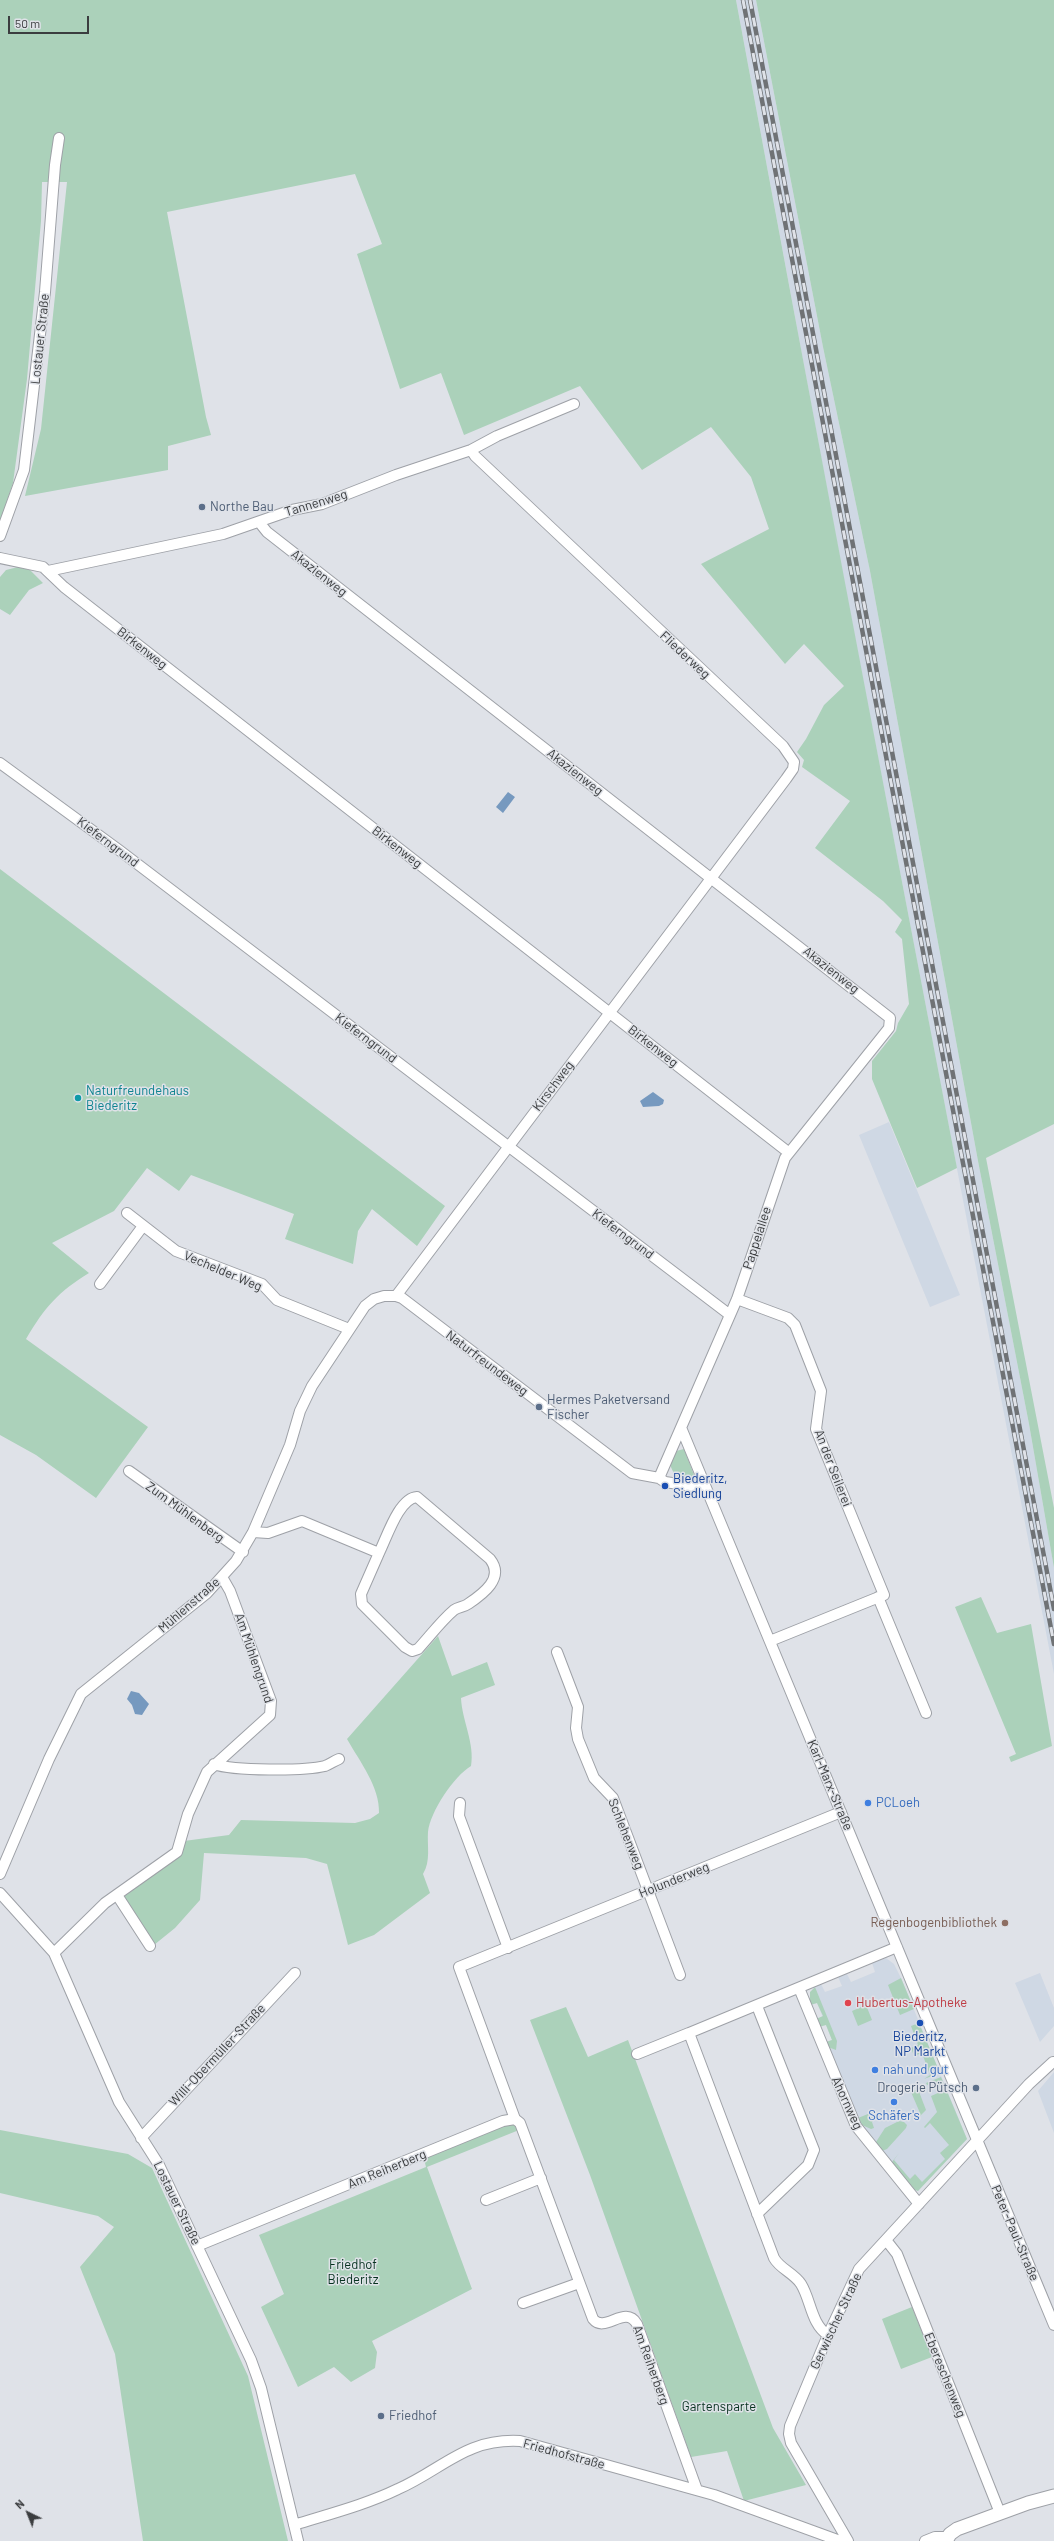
<!DOCTYPE html>
<meta charset="utf-8">
<style>
body{margin:0}
#map{position:relative;width:1054px;height:2541px;overflow:hidden;background:#dfe2e8;font-family:Barlow,sans-serif}
canvas{display:block}
.north{position:absolute;left:8px;top:2493px;width:40px;height:40px;-webkit-text-stroke:3px #dfe2e8;paint-order:stroke;rotate:317deg;font-size:11px;font-weight:700;line-height:16px;text-align:center;color:#3b3d3f}
.north::after{content:'';display:block;margin:auto;width:14px;height:18px;background:#3b3d3f;clip-path:polygon(50% 0,100% 100%,50% 72%,0 100%)}
.scale{position:absolute;left:8px;top:16px;width:81px;height:18px;box-sizing:border-box;border:2px solid #3b3d3f;border-top:0;padding-left:5px;font-size:12px;line-height:14px;white-space:nowrap;color:#3b3d3f;-webkit-text-stroke:3px #dfe2e8;paint-order:stroke}
</style>
<div id="map">
<canvas width="1054" height="2541"></canvas>
<div class="north">N</div>
<div class="scale">50 m</div>
</div>
<script>
const c = document.querySelector('canvas').getContext('2d');
c.lineJoin = 'round';
function fillPath(path, color) { c.fillStyle = color; c.fill(path, 'evenodd'); }
function trace(path, color, width, dash) { c.strokeStyle = color; c.lineWidth = width; c.lineCap = dash ? 'butt' : 'round'; c.setLineDash(dash || []); c.stroke(path); }
function write(font, color, halo, rows, align = 'center') {
  c.font = font + ' Barlow,sans-serif'; c.lineWidth = 3; c.setLineDash([]); c.textBaseline = 'middle'; c.strokeStyle = halo; c.fillStyle = color; for (const [text, x, y, turn = 0] of rows) {
    c.save(); c.translate(x, y); c.rotate((+turn || 0) * Math.PI / 180); c.textAlign = isNaN(turn) ? turn : align; if (halo) c.strokeText(text, 0, 0); c.fillText(text, 0, 0); c.restore();
  }
}
fillPath(new Path2D(`
 M736 0H756L823 347 870 571 978 1161 1029 1424 1054 1568V1674L843 575Z
 M889 1122 960 1295 930 1307 859 1135Z
 M886 1958 894 1964 901 1978 967 2139 918 2191 913 2189 861 2124 826 2044V2042L832 2040 817 2003 811 2005 813 1989 817 1986 821 1984 825 1992 842 1986 838 1977 847 1974 851 1982 875 1972 872 1963Z
 M1040 1973 1054 2008V2026L1040 2042 1015 1983Z
 M1054 2072V2133L1038 2091Z`), '#cfd8e4');
fillPath(new Path2D(`
 M0 0H736C808 390 882 779 957 1168L917 1188 872 1079V1061L896 1031 898 1023 909 1004 902 939 895 932 902 920 883 901 815 848 850 801 802 767 804 760 797 752 806 739 824 705 844 686 804 644 785 664 701 564 769 529 751 477 711 427 642 470 580 386 464 435 441 373 400 389 357 254 382 244 355 174 167 212 206 417 211 435 168 446V470L25 496 41 429 67 182H42L41 221 27 379 13 483 0 521Z
 M756 0H1054V1124L986 1158 1054 1508V1568L1029 1424 978 1161 870 571 823 347Z
 M18 567 30 570 43 583 29 590 10 615 0 609V577L6 570Z
 M0 869 445 1206 417 1246 372 1209 358 1231 353 1264 285 1239 294 1214 191 1175 179 1191 147 1168 114 1211 52 1243 89 1273C58 1292 45 1307 26 1339L148 1427 96 1498 36 1455 0 1435Z
 M684 1449 696 1480 676 1478 670 1465 676 1451Z
 M981 1597 997 1633 1031 1624 1052 1746 1011 1762 1009 1757 1016 1754 955 1607Z
 M438 1636 452 1676 487 1662 495 1685 461 1698C462 1721 475 1743 471 1766 454 1776 430 1812 428 1832 427 1846 431 1861 423 1874L430 1893 374 1935 348 1945 327 1864 306 1858 204 1853 200 1900 175 1928 154 1945 125 1901V1896L181 1854 184 1841 229 1835 241 1820 355 1823 370 1819 379 1813C380 1787 360 1762 347 1739Z
 M901 1978 914 2009 900 2015 888 1985Z
 M815 1987 837 2041 836 2050 828 2047 826 2042 832 2040 826 2025 819 2027 816 2019 823 2016 817 2003 810 2005V1992Z
 M866 2005 872 2020 858 2026 852 2011Z
 M566 2007 588 2057 628 2040 773 2428 806 2485 744 2501 727 2451 691 2457 590 2175 530 2020Z
 M919 2023 940 2073 924 2079 930 2075 922 2053 914 2056 911 2048 918 2045 911 2026Z
 M941 2077 967 2139 918 2191 913 2189 892 2162 899 2153 894 2160 910 2179 915 2174 922 2182 945 2159 940 2153 949 2145 930 2123 925 2128 924 2127 937 2112 931 2096 938 2093 934 2083 927 2085 926 2083Z
 M918 2089 926 2110 915 2121 920 2113 911 2092Z
 M873 2112 876 2118 872 2122 874 2128 871 2129 862 2125 858 2118Z
 M899 2121 904 2122 907 2125 906 2128 887 2149 882 2151 876 2142 885 2128Z
 M514 2124 519 2130 427 2167 472 2289 372 2341 377 2352 375 2368 351 2382 334 2367 298 2387 261 2307 284 2294 259 2235 426 2167 424 2159 506 2125Z
 M0 2130 128 2154 152 2168 248 2376 288 2541H143L115 2354 80 2267 114 2227 98 2216 0 2193Z
 M912 2307 932 2357 901 2369 882 2319Z`), '#abd1ba');
fillPath(new Path2D(`
 M508 792 515 797 503 813 496 807Z
 M653 1092 664 1100 663 1104 659 1106 643 1107 640 1101Z
 M131 1691 139 1693 149 1704 142 1715 135 1714 132 1705 127 1699Z`), '#7699bf');
const minor = new Path2D(`
 M259 522 267 532 890 1018 889 1028 785 1158 737 1299 659 1478
 M0 536 24 470 45 292 55 165 59 138
 M0 558 43 567 64 587 788 1152
 M48 571 223 534 292 510 322 504 396 475 471 450 497 436 574 404
 M0 763 119 850 730 1315
 M127 1213 176 1251 262 1284 277 1300 349 1329
 M100 1284 143 1226
 M396 1296 786 779 793 769 794 762 783 746 475 456 471 450
 M737 1299 788 1318 795 1325 821 1391 816 1429 884 1595 770 1641
 M682 1430 1054 2325
 M129 1471 243 1552
 M253 1532 268 1533 302 1521 379 1553C387 1537 399 1498 417 1497L490 1559C505 1578 483 1594 468 1604 464 1607 458 1607 454 1610 441 1621 430 1636 418 1649L412 1651 405 1647 362 1604 361 1594 379 1553
 M878 1597 926 1713
 M557 1652 578 1707 576 1728 578 1739 594 1778 613 1798 680 1975
 M214 1764C233 1771 305 1771 325 1766 330 1764 334 1761 339 1759
 M460 1803 459 1816 508 1948
 M0 1874 49 1759 81 1694 207 1593 236 1561 253 1532 290 1445 300 1411 312 1386 365 1306 374 1299 384 1296H396L402 1298 632 1473 659 1478 665 1482 706 1488
 M0 1893 54 1953 119 2102 159 2165 251 2360 261 2388 298 2541
 M117 1895 150 1946
 M54 1953 105 1903 177 1852 188 1814 207 1772 270 1715 271 1701 230 1591 222 1577
 M799 1988 856 2126 919 2204
 M757 2006 814 2150 808 2165 757 2214
 M689 2033 897 1947
 M637 2054 689 2033 774 2258C780 2269 794 2273 801 2284 811 2300 811 2324 828 2335
 M515 2119 459 1967 841 1812
 M141 2138 295 1973
 M486 2200 541 2178
 M886 2240 897 2254 1000 2513
 M197 2246 503 2121 515 2119 520 2123 593 2319C605 2334 625 2304 637 2324L697 2490
 M523 2303 579 2283
 M294 2525C329 2514 365 2505 398 2489 443 2469 466 2438 520 2441L714 2495 840 2541
 M848 2541 791 2443 789 2434 790 2426 828 2335 859 2269 1029 2084 1053 2062
 M925 2541 935 2537H948`);
const tertiary = new Path2D(`
 M946 2541 950 2534 957 2529 1028 2503 1054 2496`);
trace(minor, '#9ea1a7', 12);
trace(tertiary, '#9ea1a7', 15);
trace(minor, '#fff', 10);
trace(tertiary, '#fff', 13);
const rail = new Path2D(`
 M743 0 1054 1644
 M750 0 1054 1609`);
trace(rail, '#6f7275', 4.5);
trace(rail, '#dfe2e8', 3, [9]);
for (const [x, y, r, color] of [
 [202,507,4,"#5c6f8a"],
 [78,1098,4,"#0f9aa8"],
 [539,1407,4,"#5c6f8a"],
 [665,1486,4,"#1a4fb4"],
 [868,1803,4,"#3f7fe0"],
 [1005,1923,4,"#8d6e63"],
 [848,2003,4,"#e0444e"],
 [920,2023,4,"#1a4fb4"],
 [875,2070,4,"#3f7fe0"],
 [976,2088,4,"#5c6f8a"],
 [894,2102,4,"#3f7fe0"],
 [381,2416,4,"#5c6f8a"]
]) { const dot = new Path2D(); dot.arc(x, y, r, 0, 2 * Math.PI); c.fillStyle = color; c.fill(dot); trace(dot, '#dfe2e8', 1.5); }
write('13px', '#3b3d3f', '#dfe2e8', [
 ["Lostauer Straße",40,339,-84],
 ["Tannenweg",316,503,-17],
 ["Akazienweg",319,573,38],
 ["Birkenweg",142,648,38],
 ["Fliederweg",685,655,43],
 ["Akazienweg",575,772,38],
 ["Kieferngrund",108,842,37],
 ["Birkenweg",397,847,38],
 ["Akazienweg",831,970,38],
 ["Kieferngrund",366,1038,37],
 ["Birkenweg",653,1046,38],
 ["Kirschweg",553,1086,-53],
 ["Kieferngrund",623,1234,37],
 ["Pappelallee",757,1238,-72],
 ["Vechelder Weg",223,1271,23],
 ["Naturfreundeweg",487,1363,37],
 ["An der Seilerei",833,1468,69],
 ["Zum Mühlenberg",185,1512,36],
 ["Mühlenstraße",189,1605,-41],
 ["Am Mühlengrund",254,1658,71],
 ["Karl-Marx-Straße",830,1785,67],
 ["Schlehenweg",626,1834,68],
 ["Holunderweg",674,1880,-22],
 ["Willi-Obermüller-Straße",217,2055,-47],
 ["Ahornweg",847,2103,65],
 ["Am Reiherberg",387,2169,-22],
 ["Lostauer Straße",177,2203,64],
 ["Peter-Paul-Straße",1015,2233,67],
 ["Gerwischer Straße",836,2321,-65],
 ["Am Reiherberg",651,2365,70],
 ["Ebereschenweg",945,2375,68],
 ["Friedhofstraße",564,2454,15]
]);
write('13px', '#4e5e75', '#dfe2e8', [
 ["Northe Bau",210,507],
 ["Hermes Paketversand",547,1400],
 ["Fischer",547,1415],
 ["Drogerie Pütsch",968,2088,"right"],
 ["Friedhof",389,2416]
], 'left');
write('13px', '#0d838f', '#dfe2e8', [
 ["Naturfreundehaus",86,1091],
 ["Biederitz",86,1106]
], 'left');
write('13px', '#164399', '#dfe2e8', [
 ["Biederitz,",673,1479],
 ["Siedlung",673,1494],
 ["Biederitz,",920,2037,"center"],
 ["NP Markt",920,2052,"center"]
], 'left');
write('13px', '#366cbe', '#dfe2e8', [
 ["PCLoeh",876,1803],
 ["nah und gut",883,2070],
 ["Schäfer's",894,2116,"center"]
], 'left');
write('13px', '#785e54', '#dfe2e8', [
 ["Regenbogenbibliothek",997,1923]
], 'right');
write('13px', '#be3a42', '#dfe2e8', [
 ["Hubertus-Apotheke",856,2003]
], 'left');
write('13px', '#06321f', '#dfe2e8', [
 ["Friedhof",353,2265],
 ["Biederitz",353,2280],
 ["Gartensparte",719,2407]
]);
</script>
